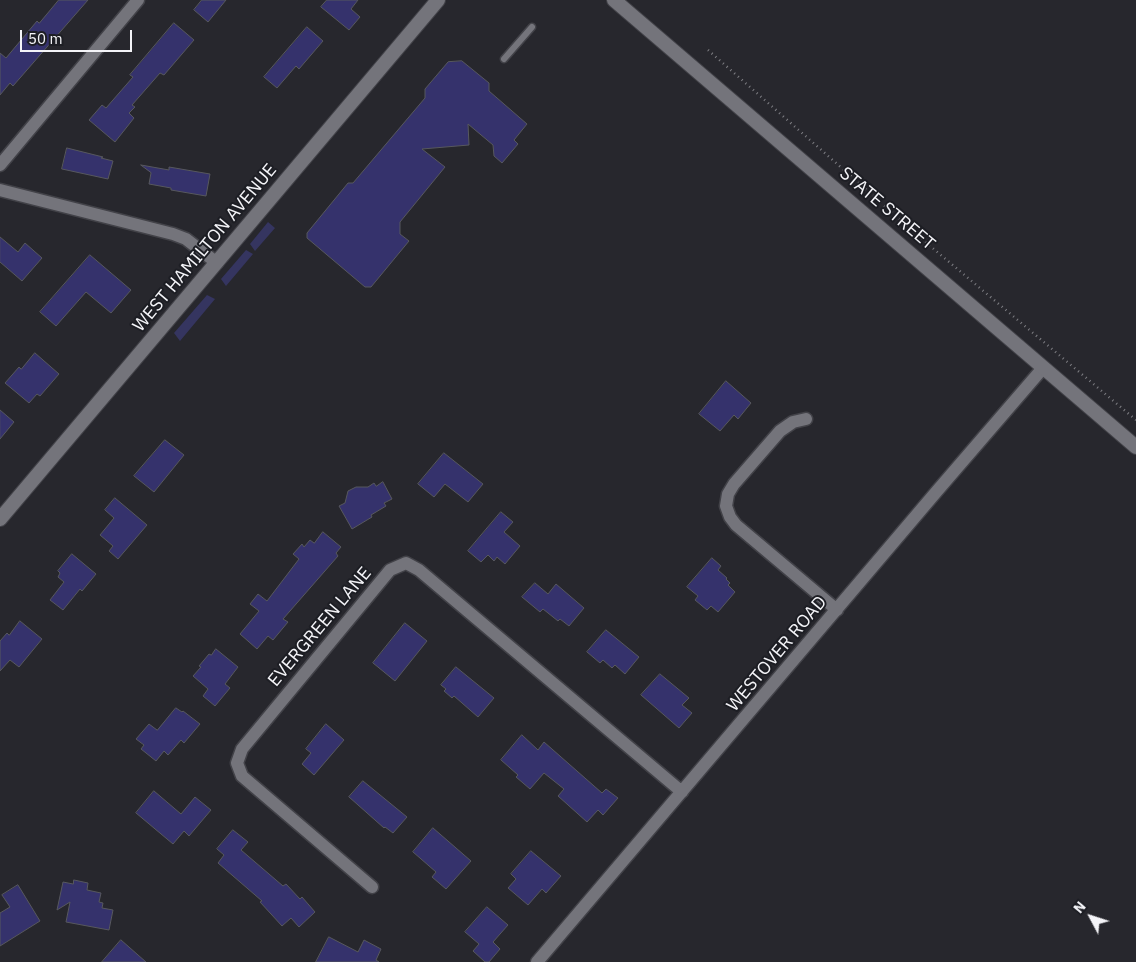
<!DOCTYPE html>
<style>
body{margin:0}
#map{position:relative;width:1136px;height:962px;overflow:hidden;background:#27272d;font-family:"IBM Plex Sans",sans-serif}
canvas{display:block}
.north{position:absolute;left:1066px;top:892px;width:50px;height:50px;-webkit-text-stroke:4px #1d1e24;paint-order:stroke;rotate:310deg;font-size:14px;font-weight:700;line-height:20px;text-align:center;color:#f4f4f8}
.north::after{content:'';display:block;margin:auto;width:18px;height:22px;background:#f4f4f8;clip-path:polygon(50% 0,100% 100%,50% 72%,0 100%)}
.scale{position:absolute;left:20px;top:30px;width:112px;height:22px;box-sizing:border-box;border:2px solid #f4f4f8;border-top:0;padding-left:6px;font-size:15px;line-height:18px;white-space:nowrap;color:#f4f4f8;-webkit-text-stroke:4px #1d1e24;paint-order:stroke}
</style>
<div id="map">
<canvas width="1136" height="962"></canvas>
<div class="north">N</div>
<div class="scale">50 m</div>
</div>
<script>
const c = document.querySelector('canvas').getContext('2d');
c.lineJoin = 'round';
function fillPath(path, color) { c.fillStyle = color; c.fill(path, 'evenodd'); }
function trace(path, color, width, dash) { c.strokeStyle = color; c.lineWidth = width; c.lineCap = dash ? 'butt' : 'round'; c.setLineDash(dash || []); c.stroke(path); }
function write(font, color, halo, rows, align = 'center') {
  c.font = font + ' "IBM Plex Sans",sans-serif'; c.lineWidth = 4; c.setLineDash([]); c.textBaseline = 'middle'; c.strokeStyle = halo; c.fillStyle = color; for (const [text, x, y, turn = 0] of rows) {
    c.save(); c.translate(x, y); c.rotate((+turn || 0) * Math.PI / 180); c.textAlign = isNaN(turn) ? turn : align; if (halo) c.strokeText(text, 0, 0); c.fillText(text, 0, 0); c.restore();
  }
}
fillPath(new Path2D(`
 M268 222 275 228 255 251 250 244Z
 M246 250 253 254 226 286 221 279Z
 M207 295 215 299 180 341 174 333Z`), '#353560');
const building = new Path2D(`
 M59 0H88L13 86 10 83 0 95V53L6 58 37 21 39 23Z
 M202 0H226L208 22 194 10Z
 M327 0H358L351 9 360 17 349 30 321 7Z
 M174 23 194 40 164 75 160 73 132 105 135 107 129 113 134 118 115 142 89 120 102 105 106 108 133 77 130 75Z
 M307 27 323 41 299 69 296 66 277 88 264 77Z
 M462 61 489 83V91L527 124 514 140 518 144 502 163 494 156 493 145 468 124 469 145 422 149 445 167 400 222V234L409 241 371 287H365L307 238V233L348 183H353L425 98V89L448 62Z
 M67 148 103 157 101 158 113 161 108 179 62 169Z
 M141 165 169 170V167L210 174 206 196 171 190V188L149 184 151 173Z
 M0 237 18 252 25 243 42 258 22 281 0 262Z
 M90 255 131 290 111 313 86 292 56 326 40 312Z
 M35 353 59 374 40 396 37 394 29 403 5 383 19 367 21 369Z
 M726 381 751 403 738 419 734 415 720 431 699 414Z
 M0 410 14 422 0 439Z
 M165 440 184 455 154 492 134 476Z
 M444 453 483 484 468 502 445 484 434 497 418 484Z
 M383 482 392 499 384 503 386 506 371 515 372 517 352 529 339 506 345 503 348 491 356 487H368L374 483 376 486Z
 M115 498 147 525 118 559 109 551 113 546 100 535 114 518 105 510Z
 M501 512 513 522 504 532 520 546 505 564 497 557 494 561 488 555 481 562 468 551Z
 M323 532 341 547 336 553 338 556 283 619 288 622 273 640 268 636 257 649 240 634 259 611 250 604 258 594 267 601 299 559 293 554 302 544 304 547 310 540 314 543Z
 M72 554 96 574 82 591 80 589 63 610 50 600 64 582 58 577 60 573 58 571Z
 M712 558 721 566 718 570 727 578 726 579 730 583 728 585 735 592 718 612 711 606 707 610 695 600 698 596 687 587Z
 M535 583 548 594 556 584 584 608 569 626 560 619 558 621 543 609 540 612 522 597Z
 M20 621 42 639 19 667 10 660 0 671V641L7 633 9 635Z
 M405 623 427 641 395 681 373 663Z
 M606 630 639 657 625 674 615 665 612 668 603 660 600 663 587 652Z
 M216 649 238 667 225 684 230 688 215 706 203 696 208 689 193 676 201 667 199 666 209 654 211 655Z
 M456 667 494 698 478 717 454 696 452 698 444 691 446 689 441 685Z
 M660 674 689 698 682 705 692 713 679 728 641 695Z
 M176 708 182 712 183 711 200 724 184 743 181 740 168 755 164 751 156 761 141 749 144 745 136 739 149 724 157 730Z
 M326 724 344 740 314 775 302 764 311 753 306 749Z
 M522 735 538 750 544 742 602 793 606 789 618 798 603 815 598 810 587 822 558 796 564 789 544 773 530 789 516 777 518 775 501 760Z
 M363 781 407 817 393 833 385 827 384 828 349 797Z
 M154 791 181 814 195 797 211 810 189 836 184 831 173 844 136 813Z
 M433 828 471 861 446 889 432 877 436 872 413 852Z
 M233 830 248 842 241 850 283 886 286 884 300 899 302 897 315 912 299 927 291 918 282 926 260 902 262 901 218 863 224 855 217 849Z
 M531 851 561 876 546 893 542 889 528 905 508 888 516 879 511 874Z
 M74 880 88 883 87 890 101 893 99 902 103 903 102 908 113 910 109 930 66 922 70 902 57 910 63 882 73 884Z
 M18 885 40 921 0 946V913L10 907 2 895Z
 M487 907 508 925 493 942 500 949 489 962H485L473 951 479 944 465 932Z
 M329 937 358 952 364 940 381 949 376 960 379 962H316Z
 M121 940 146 962H102Z`);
fillPath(building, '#35326c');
trace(building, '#57585e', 1);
const service = new Path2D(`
 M504 59 532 27`);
const minor = new Path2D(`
 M0 165 138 0
 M0 190 173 234 186 239 217 263
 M806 419 793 422 780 431 734 484 728 494 726 506 730 517 736 525 837 610
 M372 887 242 776 237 763 242 749 390 570 406 563 419 570 682 792
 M537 962 937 491 1043 368`);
const tertiary = new Path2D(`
 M0 519 438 0`);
const secondary = new Path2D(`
 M614 0 1136 447`);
trace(service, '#424248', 9);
trace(minor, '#424248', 15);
trace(tertiary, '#424248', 16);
trace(secondary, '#424248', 16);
trace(new Path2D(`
 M708 50 929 245 1136 420`), '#7f7f84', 2.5, [1, 4]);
trace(service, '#74747b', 6);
trace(minor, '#74747b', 12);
trace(tertiary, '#74747b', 14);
trace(secondary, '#74747b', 14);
write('18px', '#f4f4f8', '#1d1e24', [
 ["STATE STREET",887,209,40],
 ["WEST HAMILTON AVENUE",205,248,-50],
 ["EVERGREEN LANE",320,627,-50],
 ["WESTOVER ROAD",777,654,-50]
]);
</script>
